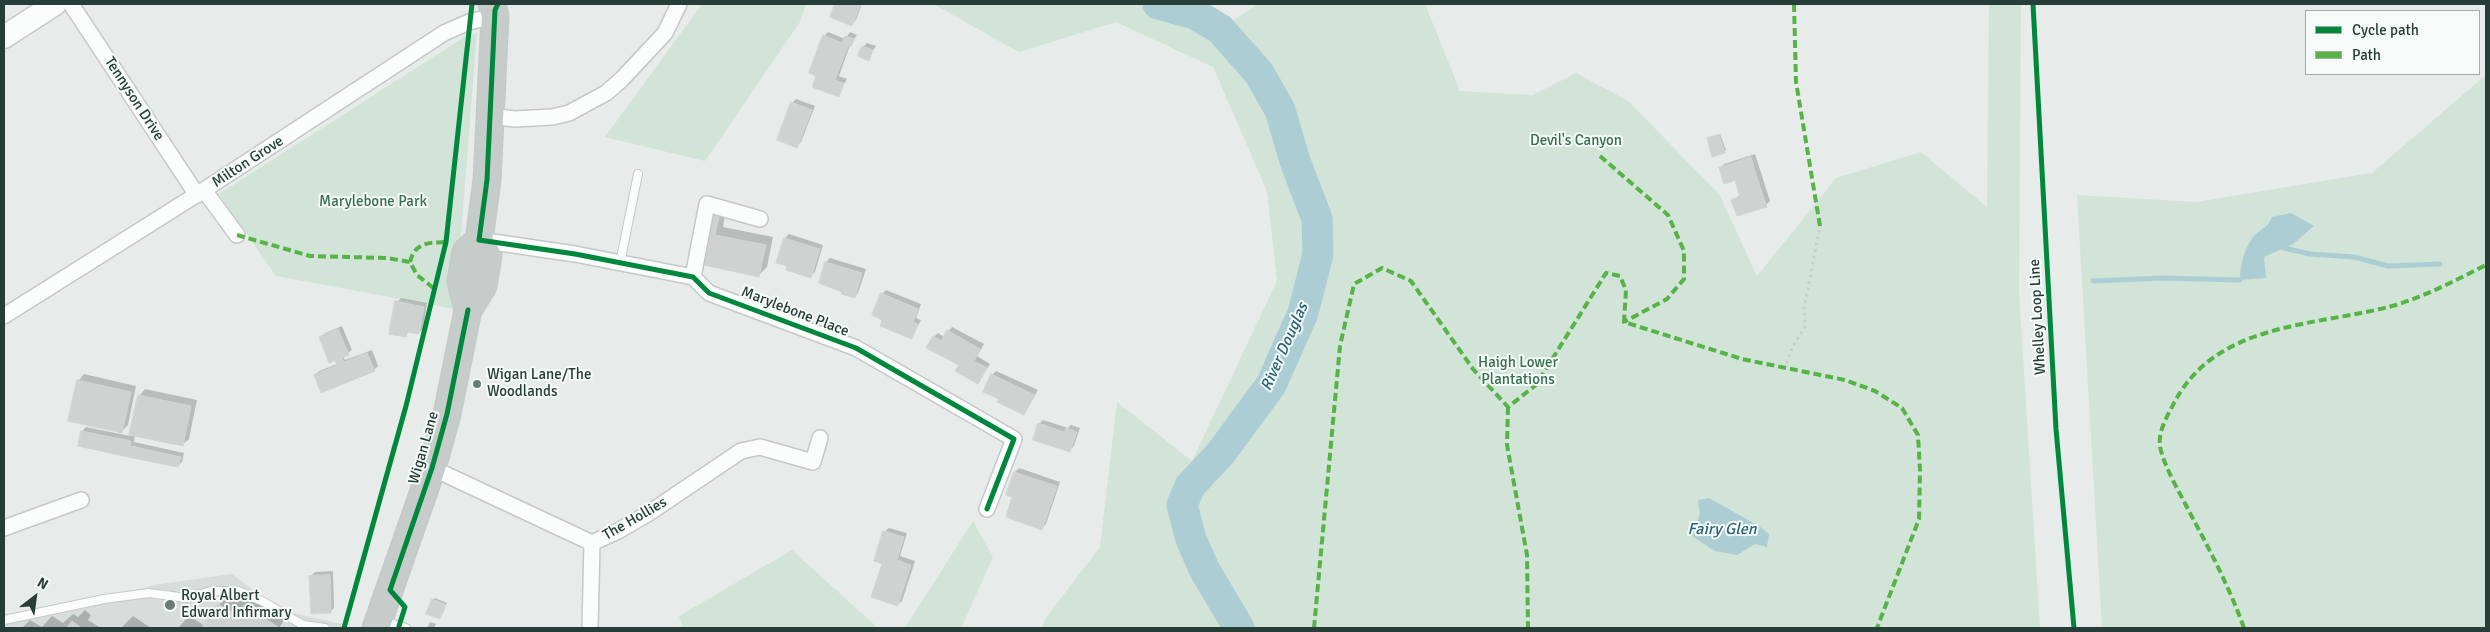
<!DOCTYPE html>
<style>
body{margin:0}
#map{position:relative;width:2490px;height:632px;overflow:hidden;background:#e7ecea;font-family:Signika,sans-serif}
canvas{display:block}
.frame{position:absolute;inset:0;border:5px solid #263d38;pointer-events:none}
.legend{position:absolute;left:2305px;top:10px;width:175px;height:65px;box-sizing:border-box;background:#f6faf8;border:1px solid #a3aeab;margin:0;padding:6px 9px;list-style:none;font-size:15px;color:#263d38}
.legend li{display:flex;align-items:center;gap:10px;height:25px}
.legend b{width:25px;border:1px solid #a3aeab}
.north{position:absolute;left:10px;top:572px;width:50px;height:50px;-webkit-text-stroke:4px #f6faf8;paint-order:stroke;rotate:30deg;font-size:14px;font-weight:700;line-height:20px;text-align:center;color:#263d38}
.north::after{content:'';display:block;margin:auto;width:18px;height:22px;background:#263d38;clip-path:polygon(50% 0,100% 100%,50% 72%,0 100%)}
</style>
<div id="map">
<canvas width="2490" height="632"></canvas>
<div class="frame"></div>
<ul class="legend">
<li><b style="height:6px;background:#00873e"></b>Cycle path</li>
<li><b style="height:6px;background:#56b346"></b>Path</li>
</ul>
<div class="north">N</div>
</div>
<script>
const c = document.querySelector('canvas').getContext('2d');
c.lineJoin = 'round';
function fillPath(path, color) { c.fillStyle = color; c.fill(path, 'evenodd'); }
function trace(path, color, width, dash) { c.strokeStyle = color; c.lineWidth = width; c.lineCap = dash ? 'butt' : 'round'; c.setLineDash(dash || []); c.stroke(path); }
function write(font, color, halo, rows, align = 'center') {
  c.font = font + ' Signika,sans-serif'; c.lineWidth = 4; c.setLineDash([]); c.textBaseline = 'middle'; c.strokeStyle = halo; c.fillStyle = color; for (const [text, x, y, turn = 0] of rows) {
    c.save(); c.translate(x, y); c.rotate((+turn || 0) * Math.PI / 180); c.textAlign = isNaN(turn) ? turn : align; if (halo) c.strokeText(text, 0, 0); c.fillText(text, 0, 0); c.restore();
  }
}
fillPath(new Path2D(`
 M232 574 279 610 342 624 340 628H4V615L104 599 154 585Z`), '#d6ddda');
fillPath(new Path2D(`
 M702 4H806L800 22 705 161 605 137Z
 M933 4H1194L1234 20 1258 4H1425L1460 91 1533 95 1576 73 1628 101 1719 194 1757 276 1836 178 1921 152 1987 207 1989 4H2021L2019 292 2040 628H1042L1045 619 1100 547 1117 402 1192 461 1277 281 1267 191 1213 67 1116 22 1019 52Z
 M477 33 455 309 276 276 219 194 463 38Z
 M2486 75V628H2102L2077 195 2196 202 2372 173Z
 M973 521 993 557 961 628H905Z
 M792 550 878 628H683L679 616Z`), '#d2e3d8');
fillPath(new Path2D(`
 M2291 213 2314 226 2293 244 2264 257 2266 278 2240 280C2240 265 2244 250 2253 237 2260 229 2268 228 2272 217Z
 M1709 498 1759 526 1769 534 1767 547 1755 544 1737 555 1715 551 1692 536 1700 513 1698 500Z`), '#adcdd5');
fillPath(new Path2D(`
 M836 4H862L856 20 852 24 831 16Z
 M828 32 845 39 850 32 857 35 850 45 839 76 847 79 838 95 817 75 824 36Z
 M867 43 876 46 868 59 863 47Z
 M796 99 815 106 801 142 797 146 792 103Z
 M1720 134 1726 150 1724 151 1708 139Z
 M1755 154 1770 201 1766 205 1733 200 1740 195 1735 179 1720 168 1724 164Z
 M721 208 726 209 723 227 773 237 767 267 759 275 712 233 713 216Z
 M789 234 823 245 815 272 810 276 785 238Z
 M830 258 866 269 858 293 854 297 820 282 826 262Z
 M886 290 921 304 916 318 921 320 911 338 884 319 882 294Z
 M401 298 427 303 423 329 418 333 410 331 405 335 397 302Z
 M342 326 352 350 343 356 345 360 372 350 378 366 374 370 315 375 319 371 337 364 321 337 325 333Z
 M952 327 984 344 977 356 990 364 978 383 934 337 938 333 944 337Z
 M996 371 1038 390 1024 414 1000 399 992 375Z
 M84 374 136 386 128 425 121 432 78 381Z
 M145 389 197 400 189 439 182 445 135 435 134 442 184 453 182 462 178 466 79 445 82 431 86 427 130 436 139 396Z
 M1043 420 1068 428 1071 425 1080 428 1074 446 1070 450 1039 424Z
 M1019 468 1060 482 1046 524 1042 528 1014 497 1015 472Z
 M889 528 907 533 900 556 915 561 902 601 897 605 884 532Z
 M333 571 334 608 330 612 311 576 315 572Z
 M231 593 242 601 248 595 288 615 279 628H178L189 616 205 626 219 605Z
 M435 598 447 603 440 618 433 600Z
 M85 610 91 615 88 620 101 628H22L30 620 42 627 52 616 63 623 73 614 78 617Z
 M133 616 151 628H121Z
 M430 622 436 624 434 628H427Z`), '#0003');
trace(new Path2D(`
 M2284 248 2310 254 2354 257 2388 266 2440 264
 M2093 281 2163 278 2240 280`), '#adcdd5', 5);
trace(new Path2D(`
 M1158 4 1195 14 1220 29 1259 73 1280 110 1295 161 1317 219 1318 254 1303 313 1271 385 1220 454 1190 486 1182 505 1191 539 1204 569 1239 628`), '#adcdd5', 31);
const building = new Path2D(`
 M835 4H861L852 26 830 17Z
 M823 35 842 43 845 36 854 39 851 47 848 46 835 80 844 83 839 97 812 87 816 76 809 73Z
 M862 46 873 50 869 61 858 56Z
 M791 102 812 110 797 148 777 140Z
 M1719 135 1725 153 1712 157 1707 138Z
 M1751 157 1756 174 1724 184 1719 168Z
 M1756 174 1761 190 1740 197 1735 181Z
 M1761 190 1767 207 1737 216 1731 200Z
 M711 215 719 217 715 235 766 245 759 277 704 265 711 233H708Z
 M784 238 820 249 811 278 786 270 787 266 776 263Z
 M825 262 862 273 855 298 841 294 842 292 819 283Z
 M881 293 918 309 913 322 918 324 912 339 880 326 882 320 872 315Z
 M395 301 424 307 419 334 407 332 406 337 389 334Z
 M338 329 349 355 329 363 319 337Z
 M947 330 980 349 974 361 987 368 978 384 955 371 959 365 926 348 933 336 941 341Z
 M367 353 375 371 321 393 314 375Z
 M342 358 344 362 337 365 335 360Z
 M991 374 1035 395 1024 415 997 402 999 399 983 392Z
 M77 380 131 392 122 433 68 421Z
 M138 395 191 406 183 446 129 435Z
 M1038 423 1064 432 1066 428 1077 432 1070 452 1033 440Z
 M81 431 131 441 128 457 78 446Z
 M131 446 181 457 178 467 128 457Z
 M1014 472 1057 486 1042 530 1006 517 1012 497 1006 495Z
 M883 531 904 537 897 560 911 565 898 606 871 597 882 564 874 561Z
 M330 575 331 613 311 614 309 576Z
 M432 599 446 605 440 619 426 614Z
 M218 604 231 612 235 606 255 619 258 614 278 627 202 628Z
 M72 621 80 627 79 628H67Z`);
fillPath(building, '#ced3d1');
trace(building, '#d0d5d3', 1);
const service = new Path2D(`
 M620 263 638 174
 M4 620 104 599 149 593 187 598 211 591H238L262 601 303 625 325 628
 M384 621 406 628`);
const minor = new Path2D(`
 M71 4 197 195
 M490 116 515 119 552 117 569 113 606 93 622 79 665 33 679 4
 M204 190 237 235
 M479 240 575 254 693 277 709 293 856 348 1014 439 987 509
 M693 277 707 204 760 219
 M4 316 204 190 444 33 469 22 495 16
 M432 468 592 543 618 531 649 513 741 451 760 447 813 462 820 438
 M4 528 81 500
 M590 628 592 543`);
const secondary = new Path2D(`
 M4 37 55 4`);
const trunk = new Path2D(`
 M468 310 461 281 466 252 479 240
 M376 628 432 468 447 414 468 310 483 286 488 256 479 240 487 180 495 16 492 4`);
trace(service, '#c4c9c7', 10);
trace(minor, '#c4c9c7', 18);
trace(secondary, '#c4cac8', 25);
trace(trunk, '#c3cac8', 29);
trace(new Path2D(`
 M1784 369 1793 346 1805 327 1804 309 1820 226`), '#c7cdcb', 3, [2.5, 4]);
trace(service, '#fbfcfc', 8);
trace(minor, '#fbfcfc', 15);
trace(secondary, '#fbfcfc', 22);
trace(trunk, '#c6ccca', 26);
trace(new Path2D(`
 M1794 4 1796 82 1820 226
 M1600 156 1668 215 1684 251V279L1667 299 1624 322
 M237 235 310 256 387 258 410 262 417 275 436 290
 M410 262C415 242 428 243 446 242
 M1508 407 1507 445 1527 555 1528 628
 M1314 628 1340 346 1354 284 1382 268 1411 281 1473 369 1508 407 1536 385 1606 273 1620 276 1626 290 1624 322 1742 359 1845 380 1875 391 1902 408 1918 435 1920 470 1919 519 1877 628
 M2244 628C2230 589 2211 552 2191 515 2182 497 2163 465 2160 446 2158 433 2166 418 2172 407 2214 320 2317 327 2396 305 2428 295 2456 280 2486 265`), '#56b346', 4, [8, 4]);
trace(new Path2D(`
 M498 4 495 10 487 180 479 240 575 254 693 277 709 293 856 348 1014 439 987 509
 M2033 4 2056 429 2074 628
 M399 626 405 607 390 590 432 468 447 414 468 310
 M344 628 406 406 446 242 472 4`), '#00873e', 5);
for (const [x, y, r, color] of [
 [477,384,5,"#6a7a76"],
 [170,605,6,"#6a7a76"]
]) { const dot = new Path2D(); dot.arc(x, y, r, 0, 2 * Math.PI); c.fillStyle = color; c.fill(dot); trace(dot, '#f6faf8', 2); }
write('15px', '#263d38', '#f6faf8', [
 ["Tennyson Drive",134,99,57],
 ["Milton Grove",248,162,-33],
 ["Marylebone Place",795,312,21],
 ["Whelley Loop Line",2038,317,-93],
 ["Wigan Lane",424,448,-74],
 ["The Hollies",635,519,-30]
]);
write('15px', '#35704f', '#f6faf8', [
 ["Devil's Canyon",1576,141],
 ["Marylebone Park",373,202],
 ["Haigh Lower",1518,363],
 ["Plantations",1518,380]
]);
write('15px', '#263d38', '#f6faf8', [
 ["Wigan Lane/The",487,375],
 ["Woodlands",487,392],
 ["Royal Albert",181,596],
 ["Edward Infirmary",181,613]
], 'left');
write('italic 16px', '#266374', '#f6faf8', [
 ["River Douglas",1285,347,-66],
 ["Fairy Glen",1722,530]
]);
</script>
